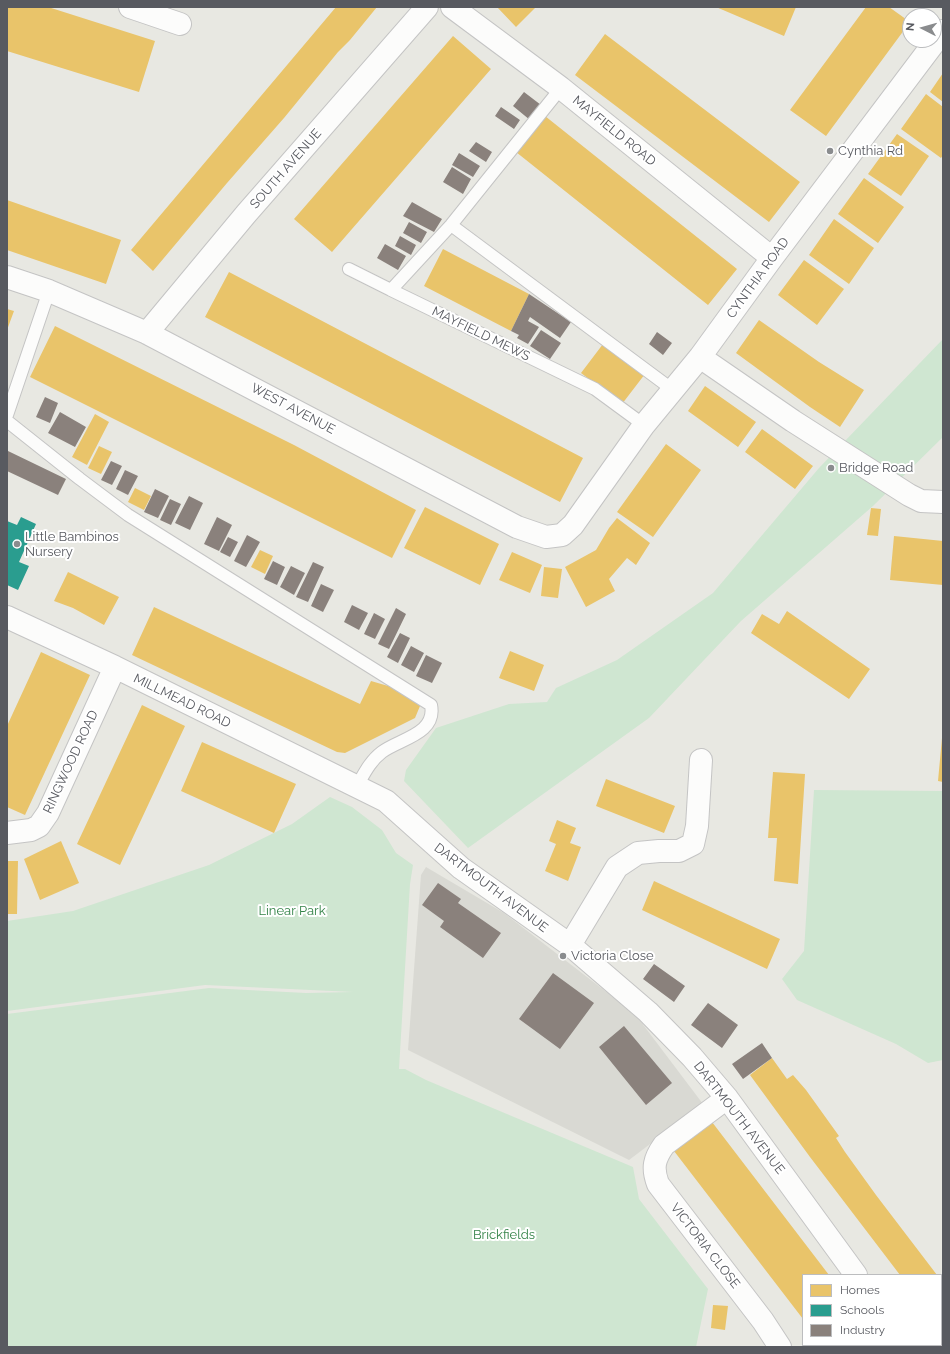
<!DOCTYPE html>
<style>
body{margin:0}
#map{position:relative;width:950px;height:1354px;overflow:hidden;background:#e8e8e2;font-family:Raleway,sans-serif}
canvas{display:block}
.frame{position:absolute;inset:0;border:8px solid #585a60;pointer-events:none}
.legend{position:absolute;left:802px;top:1274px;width:140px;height:72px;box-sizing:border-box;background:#fff;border:1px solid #bcbdbf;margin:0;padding:5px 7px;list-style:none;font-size:12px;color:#585a60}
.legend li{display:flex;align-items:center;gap:8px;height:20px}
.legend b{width:20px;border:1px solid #bcbdbf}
.north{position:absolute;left:902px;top:8px;width:40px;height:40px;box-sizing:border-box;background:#fff;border:1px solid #bcbdbf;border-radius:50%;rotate:276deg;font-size:11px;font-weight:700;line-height:16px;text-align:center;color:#585a60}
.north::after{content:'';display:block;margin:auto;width:14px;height:18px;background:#8a8c8e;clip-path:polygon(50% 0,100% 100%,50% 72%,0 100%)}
</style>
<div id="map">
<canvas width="950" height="1354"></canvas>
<div class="frame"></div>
<ul class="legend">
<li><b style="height:11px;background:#e9c46a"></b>Homes</li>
<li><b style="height:11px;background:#2a9d8f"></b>Schools</li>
<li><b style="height:11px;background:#8a817c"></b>Industry</li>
</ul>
<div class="north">N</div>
</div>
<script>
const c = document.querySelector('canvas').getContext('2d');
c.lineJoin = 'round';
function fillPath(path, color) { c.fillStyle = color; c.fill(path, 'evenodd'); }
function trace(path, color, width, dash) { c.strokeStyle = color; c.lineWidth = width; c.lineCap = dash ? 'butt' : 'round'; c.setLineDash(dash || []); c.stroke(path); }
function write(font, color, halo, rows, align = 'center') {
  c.font = font + ' Raleway,sans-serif'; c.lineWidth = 4; c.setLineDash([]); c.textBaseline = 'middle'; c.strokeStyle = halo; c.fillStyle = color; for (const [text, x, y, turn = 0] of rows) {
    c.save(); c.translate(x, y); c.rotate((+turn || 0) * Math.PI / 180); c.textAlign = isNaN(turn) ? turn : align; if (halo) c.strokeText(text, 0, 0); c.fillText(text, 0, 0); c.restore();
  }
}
fillPath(new Path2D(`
 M426 867 504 913 635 1014 703 1104 629 1160 408 1050 421 875Z`), '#d9d9d3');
fillPath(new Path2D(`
 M943 339V437L873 506 741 621 649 718 468 848 404 781 406 770 436 728 509 704 547 702 556 688 617 660 713 593 819 468Z
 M814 790 943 791V1060L928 1063 896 1044 797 1000 782 979 804 951Z
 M330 797 352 807 382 830 396 853 413 865 410 884 399 1069H405L426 1080 633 1167 639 1199 708 1289 696 1347H7V1014L209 988 306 993 353 992 205 985 7 1011V921L73 911 209 865 292 824Z`), '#cfe6d1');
fillPath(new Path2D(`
 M7 7H48L155 41 139 92 7 51Z
 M336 7H377L350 40 338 52 284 118 227 183 153 271 131 250Z
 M497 7H536L516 27Z
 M716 7H796L784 36Z
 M866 7H889L910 22 826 136 790 110Z
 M605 34 800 182 769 222 575 75Z
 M453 36 491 69 332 252 294 219Z
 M943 73V102L930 92Z
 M926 94 943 107V155L941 158 901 129Z
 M545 116 737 269 708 305 516 152Z
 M897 134 929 156 901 196 868 174Z
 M864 178 904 207 878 243 838 214Z
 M7 200 121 240 106 284 7 250Z
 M834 219 874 248 849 284 809 255Z
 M443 249 529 294 511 331 424 286Z
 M804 260 844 289 817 325 778 295Z
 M229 272 583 458 560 502 205 317Z
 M7 309 14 311 7 330Z
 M759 320 819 362 864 390 840 427 810 407 736 353Z
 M55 326 294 445 416 510 392 558 30 377Z
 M603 344 645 374 622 404 581 373Z
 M705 386 756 422 738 447 688 411Z
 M95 414 109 422 87 465 72 457Z
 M762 429 813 466 795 489 745 452Z
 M666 444 701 470 653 537 617 512Z
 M99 446 112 452 101 474 88 468Z
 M135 488 151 496 144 510 128 502Z
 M425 507 499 544 480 585 404 548Z
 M871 508 881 509 878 536 867 535Z
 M617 518 650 543 636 565 627 558 609 579 615 591 586 607 565 567 596 550 609 528Z
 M894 536 943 541V585L890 580Z
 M260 550 273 556 265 574 251 567Z
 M512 552 542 565 530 593 499 580Z
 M544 567 562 569 558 598 541 596Z
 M68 572 119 597 104 625 73 608 54 601Z
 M154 607 360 704 371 681 395 688 420 706 415 718 345 753 337 752 132 655Z
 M787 611 870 669 849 699 751 633 762 614 779 624Z
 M510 651 544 665 534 691 499 678Z
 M41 652 90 675 25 815 7 807V726Z
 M142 705 185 726 120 865 77 844Z
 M942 738H943V782L938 781Z
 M202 742 296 784 274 833 181 791Z
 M773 772 805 774 798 884 774 881 777 838H768Z
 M606 779 675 806 664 833 596 806Z
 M557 820 576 828 570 843 581 847 568 881 545 871 556 844 549 841Z
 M61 841 79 883 40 900 24 859Z
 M7 861H18L17 914H7Z
 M654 881 780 939 767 969 642 910Z
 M772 1058 787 1079 793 1075 806 1090 839 1136 836 1138 845 1152 876 1195 937 1275H900L810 1157 750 1075Z
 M712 1122 829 1275H803V1319L674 1151Z
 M941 1280 943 1283V1325L941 1323Z
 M713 1305 728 1306 725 1330 711 1328Z
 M823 1345H886L888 1347H824Z`), '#e9c46a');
fillPath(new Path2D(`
 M21 517 36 524 19 562 29 566 18 590 7 585V521L17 525Z`), '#2a9d8f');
fillPath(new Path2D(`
 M524 92 541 105 530 120 513 106Z
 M501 107 520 120 514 129 495 116Z
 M476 142 492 152 486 162 469 151Z
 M459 153 480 166 473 177 452 165Z
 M452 167 471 179 463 194 443 182Z
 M412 202 442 219 434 232 403 216Z
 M409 222 427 232 421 243 403 233Z
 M400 236 416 245 411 255 395 246Z
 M385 244 406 256 398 270 377 258Z
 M529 294 571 322 560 338 530 317 528 321 539 327 528 344 517 338 519 335 511 331Z
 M541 330 561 343 550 359 530 346Z
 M657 332 672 343 663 355 649 344Z
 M45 397 58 403 50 423 36 417Z
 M60 412 86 427 75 447 48 433Z
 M8 451 66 479 58 495 7 471Z
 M111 461 122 466 112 485 101 480Z
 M125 470 138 476 128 495 116 489Z
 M155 489 169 496 158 518 144 512Z
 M189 496 203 503 190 530 175 523Z
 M170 499 181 504 171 525 160 520Z
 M217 517 232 525 219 551 204 544Z
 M247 535 260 542 246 567 234 561Z
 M228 537 238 542 230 557 220 552Z
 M273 561 285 567 277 585 264 579Z
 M313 562 324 567 308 602 296 597Z
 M291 566 305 573 294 595 280 587Z
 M321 584 334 590 323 612 311 606Z
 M352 605 368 613 359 630 344 622Z
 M396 608 406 614 389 649 378 644Z
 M374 613 385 619 375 639 364 634Z
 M400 633 410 638 398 663 387 657Z
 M411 646 424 653 414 672 401 665Z
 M426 655 442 663 432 683 416 676Z
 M438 883 461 899 458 903 501 933 483 958 440 927 444 921 422 905Z
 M654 964 685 986 674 1002 643 979Z
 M553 973 594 1003 560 1049 519 1019Z
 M708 1003 738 1025 722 1048 691 1025Z
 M624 1026 672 1083 646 1105 599 1047Z
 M762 1043 772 1058 743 1079 732 1064Z`), '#8a817c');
const service = new Path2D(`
 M561 88 451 225 391 290 595 389 644 425
 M451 225 673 390
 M349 269 391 290
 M7 415 49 291
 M7 421 80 479 128 515 431 705C437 734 399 739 382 752 370 761 364 774 357 786`);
const minor = new Path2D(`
 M130 7 180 24
 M452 7 561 88 772 258
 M7 277 49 291 147 333 517 527 546 537 562 535 573 525 644 425 700 357 772 258 943 31
 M147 333 246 214 427 7
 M700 357 793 421 909 495 921 501 943 502
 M7 617 115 667 386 801 461 868 570 945 648 1012 692 1057 727 1098 856 1275
 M7 833 31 830 39 826 48 813 115 667
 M570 945 617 867 638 853 659 851H679L693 844 697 826 701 760
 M727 1098 664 1145C654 1159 652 1168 658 1184L763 1321 780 1347
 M913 1345 915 1347`);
trace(service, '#c4c4c4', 14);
trace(minor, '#c4c4c4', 24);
trace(service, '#fcfcfb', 12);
trace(minor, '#fcfcfb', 22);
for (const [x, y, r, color] of [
 [830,151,4,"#8a8c8e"],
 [831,468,4,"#8a8c8e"],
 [17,544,4,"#8a8c8e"],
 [563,956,4,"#8a8c8e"]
]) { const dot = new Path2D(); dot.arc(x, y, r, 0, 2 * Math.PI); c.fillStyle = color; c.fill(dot); trace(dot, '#fff', 1.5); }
write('13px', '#585a60', '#fff', [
 ["MAYFIELD ROAD",614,131,39],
 ["SOUTH AVENUE",286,169,-49],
 ["CYNTHIA ROAD",758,278,-54],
 ["MAYFIELD MEWS",481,334,26],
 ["WEST AVENUE",293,409,28],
 ["MILLMEAD ROAD",182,701,26],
 ["RINGWOOD ROAD",71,762,-65],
 ["DARTMOUTH AVENUE",491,888,37],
 ["DARTMOUTH AVENUE",739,1118,52],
 ["VICTORIA CLOSE",705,1246,52]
]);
write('13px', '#585a60', '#fff', [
 ["Cynthia Rd",838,151],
 ["Bridge Road",839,468],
 ["Little Bambinos",25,537],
 ["Nursery",25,552],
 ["Victoria Close",571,956]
], 'left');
write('13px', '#348348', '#fff', [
 ["Linear Park",292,911],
 ["Brickfields",504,1235]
]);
</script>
